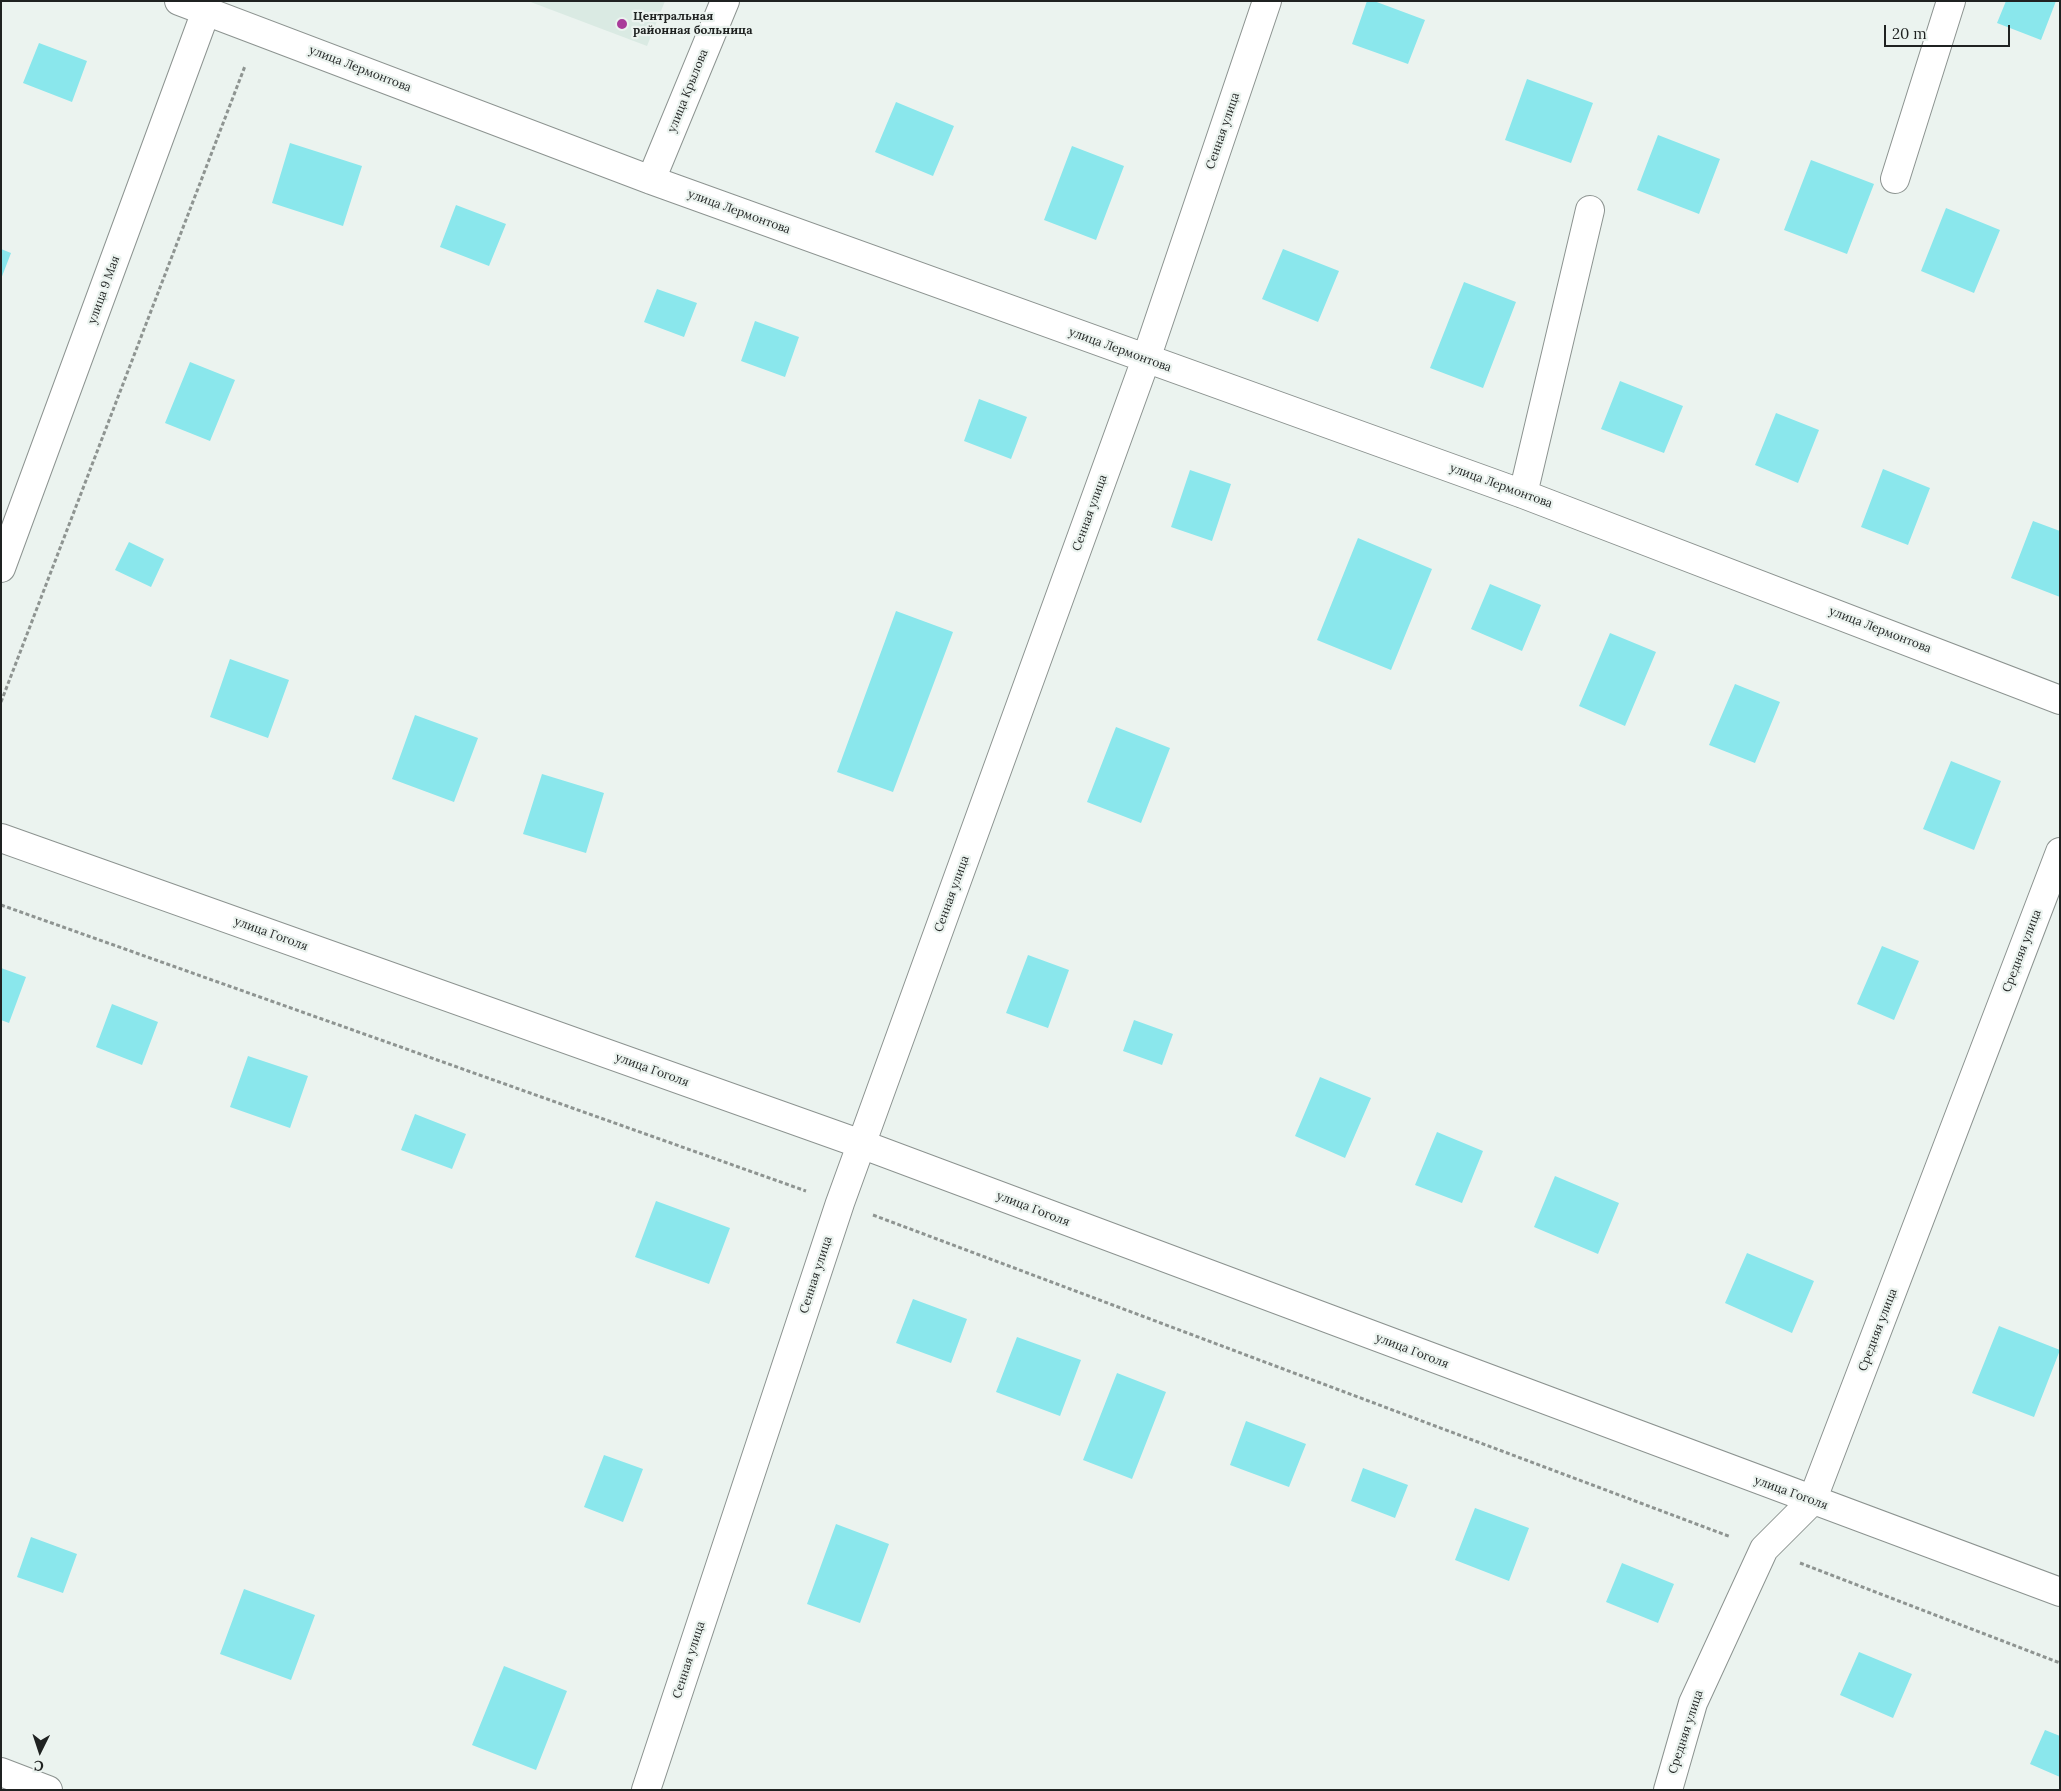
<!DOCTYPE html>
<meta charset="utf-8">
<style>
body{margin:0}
#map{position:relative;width:2061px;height:1791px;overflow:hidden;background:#ebf3ef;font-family:Lora,serif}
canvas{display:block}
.frame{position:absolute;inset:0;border:2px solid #1f2221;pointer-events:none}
.north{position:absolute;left:15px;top:1726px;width:50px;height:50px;-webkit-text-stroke:4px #ebf3ef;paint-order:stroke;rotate:184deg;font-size:14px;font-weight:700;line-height:20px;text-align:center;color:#1f2221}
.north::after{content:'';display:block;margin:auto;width:18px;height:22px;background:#1f2221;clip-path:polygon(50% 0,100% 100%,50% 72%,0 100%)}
.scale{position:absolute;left:1884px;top:25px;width:126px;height:22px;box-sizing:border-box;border:2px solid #1f2221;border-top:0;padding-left:6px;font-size:15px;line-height:18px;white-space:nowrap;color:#1f2221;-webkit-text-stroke:4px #ebf3ef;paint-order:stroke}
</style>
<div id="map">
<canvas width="2061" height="1791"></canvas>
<div class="frame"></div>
<div class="north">С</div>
<div class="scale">20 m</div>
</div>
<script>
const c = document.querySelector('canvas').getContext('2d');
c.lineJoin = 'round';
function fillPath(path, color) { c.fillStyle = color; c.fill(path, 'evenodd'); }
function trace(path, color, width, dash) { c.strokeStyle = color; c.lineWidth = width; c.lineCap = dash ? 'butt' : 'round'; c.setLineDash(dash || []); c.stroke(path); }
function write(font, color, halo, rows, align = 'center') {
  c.font = font + ' Lora,serif'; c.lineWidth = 4.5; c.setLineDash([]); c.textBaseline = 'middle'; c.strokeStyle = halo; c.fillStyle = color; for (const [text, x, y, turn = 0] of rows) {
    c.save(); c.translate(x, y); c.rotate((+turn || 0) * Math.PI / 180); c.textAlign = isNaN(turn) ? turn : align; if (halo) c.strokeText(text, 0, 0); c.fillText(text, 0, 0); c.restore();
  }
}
fillPath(new Path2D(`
 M528 1H665L647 46Z`), '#daeae3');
fillPath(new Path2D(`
 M1367 1H1374L1425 20 1408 64 1352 44Z
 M2006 1H2056L2041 40 1997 23Z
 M39 43 87 61 72 102 23 83Z
 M1527 79 1593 103 1571 163 1505 140Z
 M896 102 954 126 933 176 875 152Z
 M1658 135 1720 159 1699 214 1637 190Z
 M290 143 362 166 343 226 272 203Z
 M1072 146 1124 166 1096 240 1044 220Z
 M1811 160 1874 184 1847 254 1784 230Z
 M456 205 506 224 489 266 440 247Z
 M1946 208 2000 230 1974 293 1921 271Z
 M1 249 11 253 1 279Z
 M1283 249 1339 271 1318 322 1262 299Z
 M1464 282 1516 302 1483 388 1430 368Z
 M657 289 697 303 684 337 644 322Z
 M755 321 799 337 785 377 741 361Z
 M190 362 235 380 210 441 165 423Z
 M1620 381 1683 406 1664 453 1601 429Z
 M979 399 1027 417 1011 459 964 441Z
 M1776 413 1819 430 1798 483 1755 465Z
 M1883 469 1930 488 1908 545 1861 527Z
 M1190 470 1231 484 1212 541 1171 527Z
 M2033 521 2060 531V597L2011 578Z
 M1358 538 1432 569 1391 670 1317 640Z
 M129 542 164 559 151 587 115 570Z
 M1490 584 1541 605 1522 651 1471 629Z
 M896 611 953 632 893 792 837 772Z
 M1610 633 1656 652 1625 726 1579 706Z
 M230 659 289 680 268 738 210 717Z
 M1735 684 1780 702 1755 763 1709 745Z
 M415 715 478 738 454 802 392 779Z
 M1116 727 1170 748 1141 823 1087 802Z
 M1951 761 2001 781 1974 850 1923 829Z
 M542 774 604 793 586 853 523 834Z
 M1882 946 1919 961 1894 1020 1857 1004Z
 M1028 955 1069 970 1048 1028 1006 1013Z
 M1 968 26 977 9 1023 1 1020Z
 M112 1004 158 1022 142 1065 96 1047Z
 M1134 1020 1173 1034 1162 1065 1123 1051Z
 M248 1056 308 1076 290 1128 230 1107Z
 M1320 1077 1371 1098 1345 1158 1295 1136Z
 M415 1114 466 1134 452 1169 401 1150Z
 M1437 1132 1483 1151 1462 1203 1415 1185Z
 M1555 1176 1619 1203 1598 1254 1534 1227Z
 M656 1201 730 1228 709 1284 635 1257Z
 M1747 1253 1814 1281 1792 1333 1725 1303Z
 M913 1299 967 1319 951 1363 896 1343Z
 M1999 1326 2060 1350 2034 1417 1972 1393Z
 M1017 1337 1081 1360 1060 1416 996 1392Z
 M1117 1373 1166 1392 1132 1479 1083 1460Z
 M1246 1421 1306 1444 1289 1487 1230 1465Z
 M604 1455 643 1469 623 1522 584 1507Z
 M1363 1468 1408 1485 1395 1518 1351 1501Z
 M1475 1508 1529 1528 1509 1581 1455 1560Z
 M836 1524 889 1544 860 1623 807 1604Z
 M31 1537 77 1554 63 1593 17 1577Z
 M1622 1563 1674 1584 1658 1623 1606 1602Z
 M244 1589 315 1615 291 1680 220 1654Z
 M1859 1652 1912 1674 1893 1718 1840 1695Z
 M504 1666 567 1691 536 1770 472 1745Z
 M2045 1730 2060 1736V1777L2030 1764Z`), '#8ae7ec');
const minor = new Path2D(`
 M179 1 651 180 1523 494 2060 700
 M1895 179 1951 1
 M651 180 725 1
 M1523 494 1590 210
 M1 568 206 11
 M1 838 861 1144 2060 1592
 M1 1772 48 1790
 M646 1790 840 1203 1146 359 1267 1
 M1668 1790 1693 1703 1764 1549 1812 1501 2060 852`);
trace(minor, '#8c9390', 30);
trace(new Path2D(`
 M1 702 245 66
 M1 905 806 1191
 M873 1215 1731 1537
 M1800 1563 2060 1663`), '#8e9491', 3, [4, 2.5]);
trace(minor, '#fff', 28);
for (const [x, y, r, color] of [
 [622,24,6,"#a93b9a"]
]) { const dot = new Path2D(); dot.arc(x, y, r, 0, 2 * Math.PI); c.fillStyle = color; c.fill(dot); trace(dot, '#ebf3ef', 2); }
write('bold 12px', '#1f2221', '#ebf3ef', [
 ["Центральная",633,17],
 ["районная больница",633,31]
], 'left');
write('12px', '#1f2221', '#ebf3ef', [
 ["улица Лермонтова",360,69,21],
 ["улица Крылова",688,91,-68],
 ["Сенная улица",1223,131,-71],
 ["улица Лермонтова",739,212,20],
 ["улица 9 Мая",104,290,-70],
 ["улица Лермонтова",1120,350,20],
 ["улица Лермонтова",1501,486,20],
 ["Сенная улица",1090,513,-70],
 ["улица Лермонтова",1880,630,21],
 ["Сенная улица",952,894,-70],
 ["улица Гоголя",271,934,20],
 ["Средняя улица",2022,951,-69],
 ["улица Гоголя",652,1070,20],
 ["улица Гоголя",1033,1209,21],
 ["Сенная улица",816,1275,-72],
 ["Средняя улица",1878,1330,-69],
 ["улица Гоголя",1412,1351,21],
 ["улица Гоголя",1791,1493,20],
 ["Сенная улица",689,1660,-72],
 ["Средняя улица",1686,1732,-72]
]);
</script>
